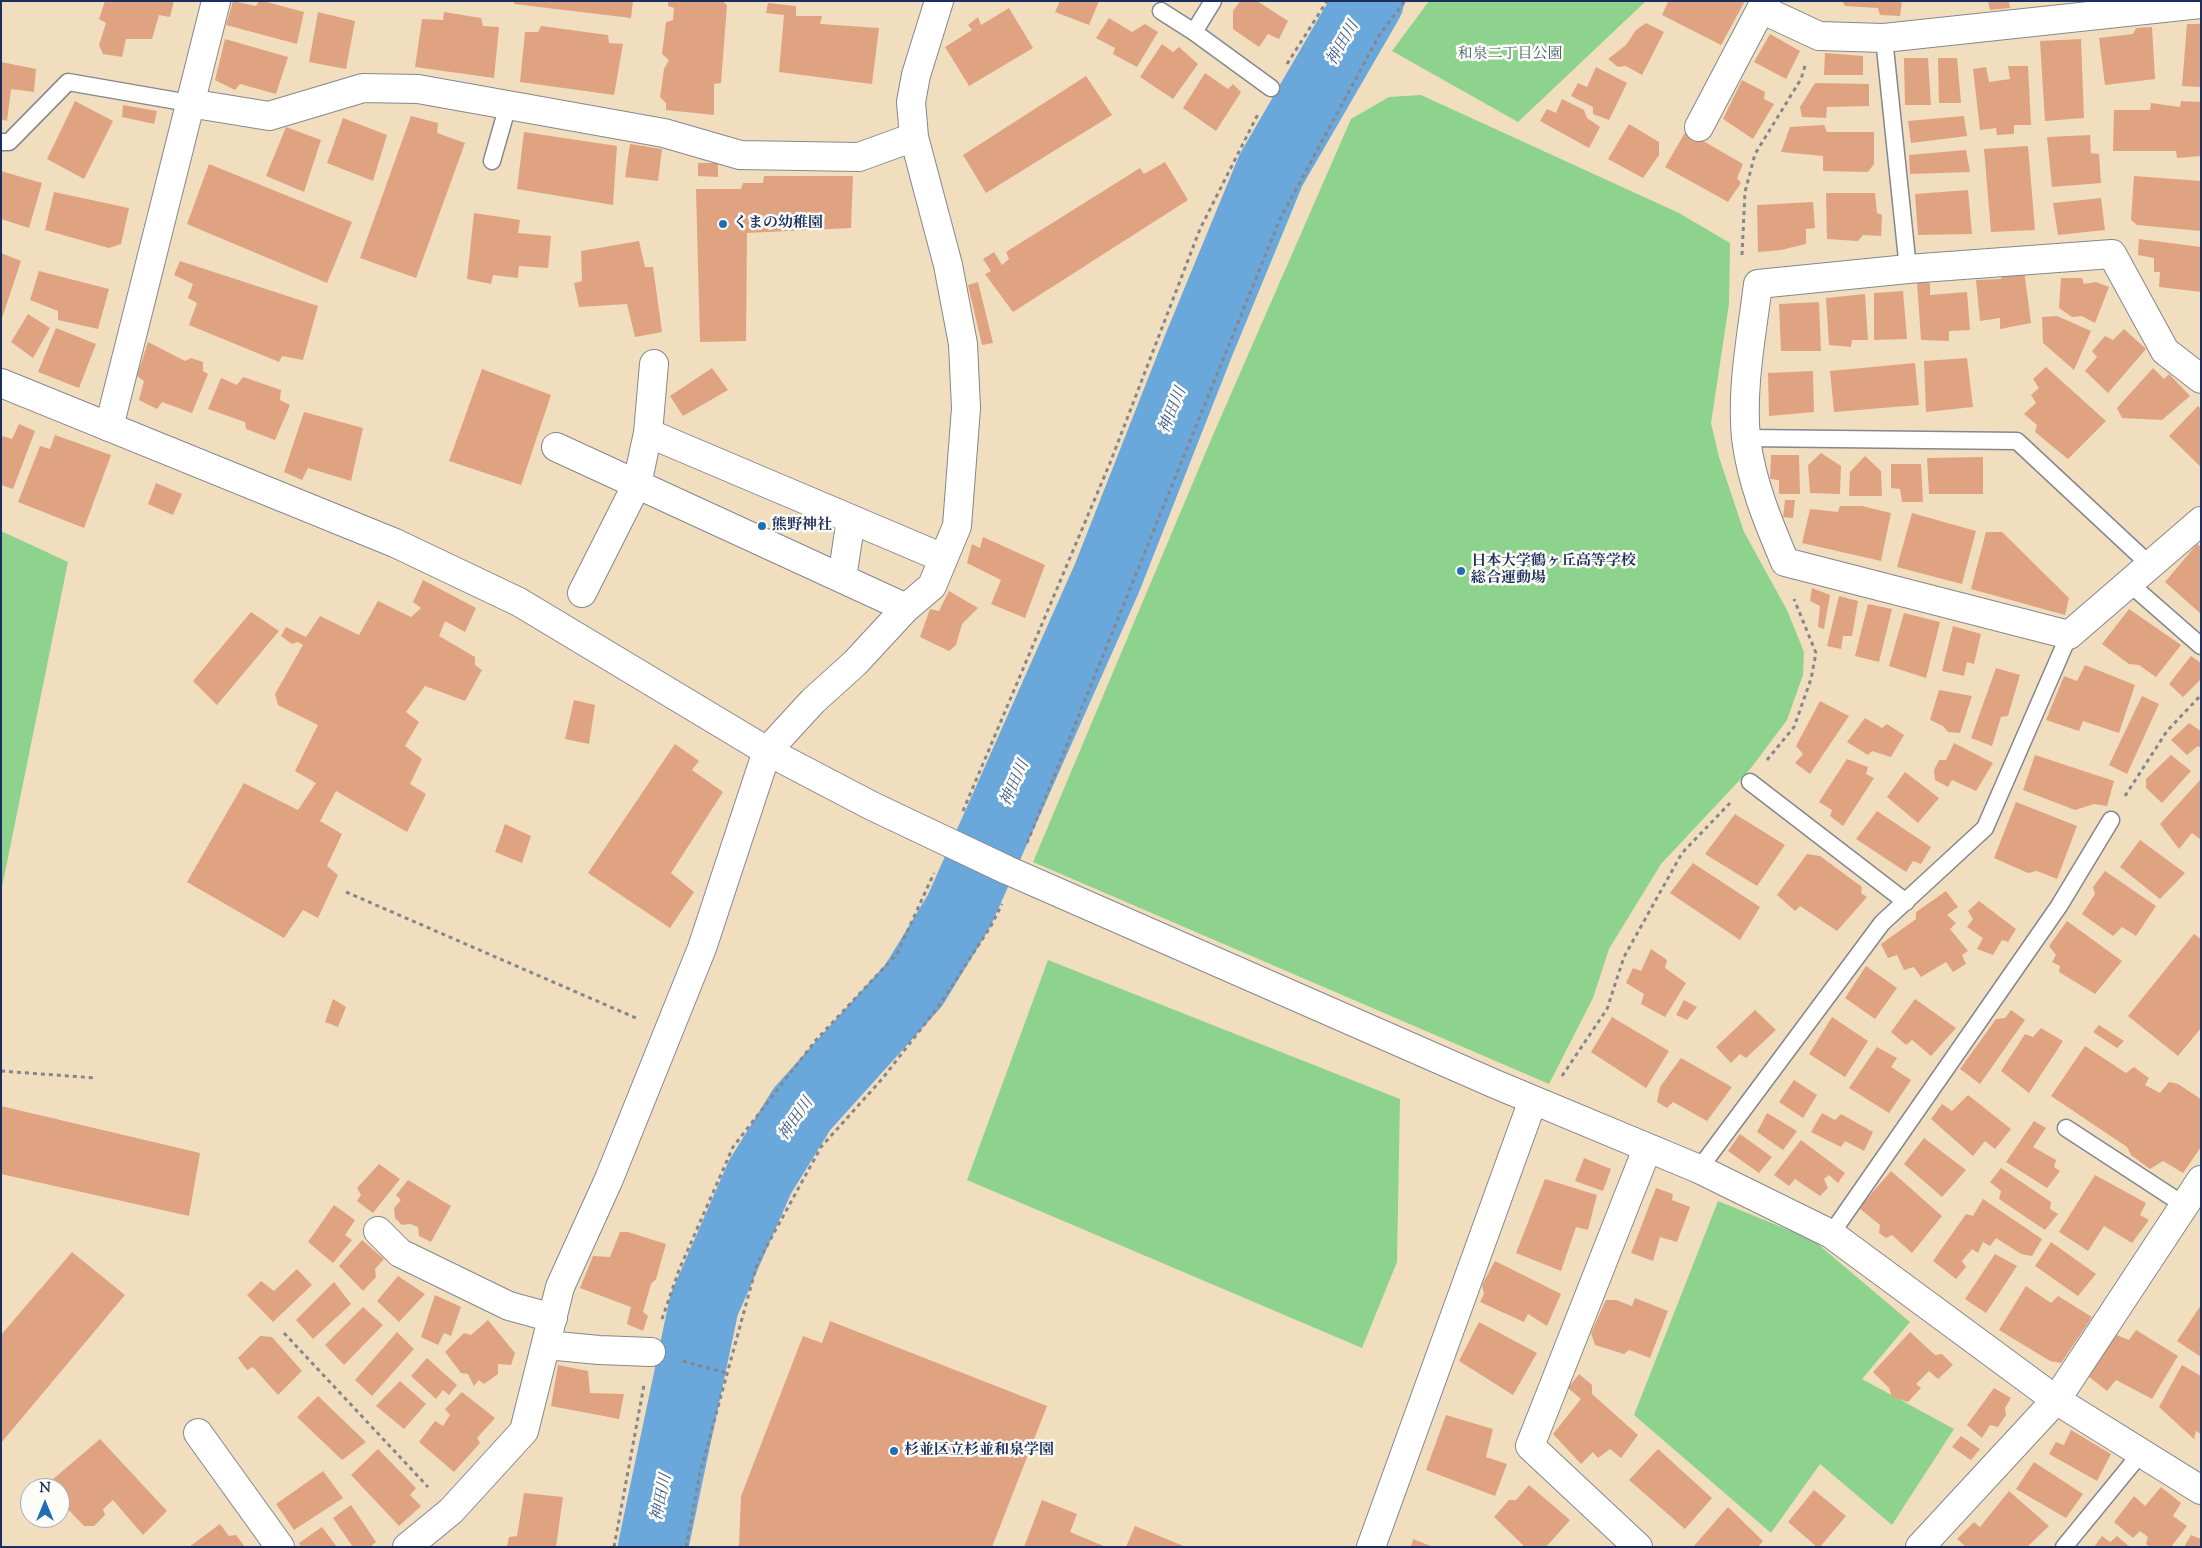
<!DOCTYPE html>
<meta charset="utf-8">
<style>
body{margin:0}
#map{position:relative;width:2202px;height:1548px;overflow:hidden;background:#f1debf;font-family:"Sorts Mill Goudy",serif}
canvas{display:block}
.frame{position:absolute;inset:0;border:2px solid #1b2f5e;pointer-events:none}
.north{position:absolute;left:20px;top:1478px;width:50px;height:50px;box-sizing:border-box;background:#fdfcf7;border:1px solid #a3aaba;border-radius:50%;rotate:0deg;font-size:14px;font-weight:700;line-height:20px;text-align:center;color:#1b2f5e}
.north::after{content:'';display:block;margin:auto;width:18px;height:22px;background:#1f6fb2;clip-path:polygon(50% 0,100% 100%,50% 72%,0 100%)}
</style>
<div id="map">
<canvas width="2202" height="1548"></canvas>
<div class="frame"></div>
<div class="north">N</div>
</div>
<script>
const c = document.querySelector('canvas').getContext('2d');
c.lineJoin = 'round';
function fillPath(path, color) { c.fillStyle = color; c.fill(path, 'evenodd'); }
function trace(path, color, width, dash) { c.strokeStyle = color; c.lineWidth = width; c.lineCap = dash ? 'butt' : 'round'; c.setLineDash(dash || []); c.stroke(path); }
function write(font, color, halo, rows, align = 'center') {
  c.font = font + ' "Sorts Mill Goudy","Noto Serif JP",serif'; c.lineWidth = 5; c.setLineDash([]); c.textBaseline = 'middle'; c.strokeStyle = halo; c.fillStyle = color; for (const [text, x, y, turn = 0] of rows) {
    c.save(); c.translate(x, y); c.rotate((+turn || 0) * Math.PI / 180); c.textAlign = isNaN(turn) ? turn : align; if (halo) c.strokeText(text, 0, 0); c.fillText(text, 0, 0); c.restore();
  }
}
fillPath(new Path2D(`
 M1429 1H1646L1518 122 1392 51Z
 M1421 95 1679 213 1730 243 1729 304 1711 423 1719 457 1744 532 1787 610 1804 652 1803 675 1787 720 1751 768 1661 864 1609 949 1593 998 1549 1084 1033 862 1213 435 1351 119 1389 97Z
 M1 531 68 562 1 892Z
 M1048 960 1400 1099 1397 1262 1362 1348 967 1180Z
 M1718 1201 1813 1240 1910 1322 1862 1379 1954 1429 1892 1525 1820 1464 1771 1533 1634 1415Z`), '#8dd38d');
trace(new Path2D(`
 M653 1547 704 1305 760 1177 802 1109 914 985 959 911 1107 578 1198 347 1271 170 1369 1`), '#6aa7db', 70);
fillPath(new Path2D(`
 M105 1H174L170 17 159 15 152 39H126L122 57 103 54 99 45 106 23 99 19Z
 M233 1 256 6 259 1H263L304 12 297 44 226 25Z
 M514 1H633L631 18 514 4Z
 M668 1H722L727 5 721 83 714 84V115L666 110V103L660 97 664 69 669 60 662 54 666 22 673 20 674 8 668 6Z
 M1060 1H1099L1089 25 1055 12Z
 M1240 1H1257L1288 21 1279 39 1268 34 1259 47 1233 29V11Z
 M1745 1 1721 45 1662 15 1668 2 1671 1Z
 M1842 1H1902L1900 16 1880 15 1878 8 1845 6Z
 M1988 1H2009L2010 8 1990 10Z
 M768 3 796 6V16H822L820 24 879 28 872 84 779 72 784 15 766 13Z
 M1009 8 1033 48 969 86 945 47 972 30 968 25 978 17 981 25Z
 M318 12 355 21 346 69 309 62Z
 M444 12 481 18 483 26 499 27 494 78 415 67 422 19 443 20Z
 M1109 18 1132 32 1145 24 1158 32 1137 67 1113 54 1115 48 1096 38Z
 M1646 23 1664 32 1642 75 1626 66 1618 67 1608 59 1626 45 1636 30Z
 M2187 24H2201V87L2182 86Z
 M541 26 608 35 609 43 623 44 614 95 520 82 525 32H538Z
 M2152 27 2155 79 2105 85 2099 38 2133 34 2136 28Z
 M1770 34 1800 51 1786 79 1754 62Z
 M225 39 288 57 276 94 240 84 235 90 215 80Z
 M2081 39 2084 118 2045 121 2040 41Z
 M1162 44 1173 52 1179 47 1198 64 1173 99 1140 77Z
 M1825 53 1863 56V75H1824Z
 M1904 58H1928L1931 105H1905Z
 M1938 58H1957L1961 103H1939Z
 M1 62 36 69 34 92 11 89 7 121 1 119Z
 M2008 66H2028L2031 125H2014V134L1997 135 1996 128 1980 130 1973 69 1986 67 1989 82 2010 79Z
 M1596 67 1627 83 1609 120 1593 114V107L1571 96 1578 83 1587 87Z
 M1205 73 1228 89 1233 84 1241 92 1216 131 1183 108Z
 M1086 76 1112 115 986 193 963 155Z
 M1742 80 1765 92 1764 99 1774 104 1753 139 1723 119Z
 M1815 83 1869 84V106L1827 107 1826 118 1802 117 1800 107Z
 M1562 99 1584 110 1587 118 1600 127 1589 148 1540 121 1547 109 1556 113Z
 M75 101 113 121 84 179 47 159Z
 M2181 101 2201 102V156L2177 158 2176 151H2113L2114 110H2150L2151 103 2180 107Z
 M123 105 157 111 154 124 122 117Z
 M411 116 438 123 437 133 465 143 416 278 360 258Z
 M1964 116 1967 136 1911 143 1908 121Z
 M343 118 387 135 373 181 327 163Z
 M1629 124 1659 142V155L1643 178 1608 159Z
 M1824 125 1827 132H1874V164L1868 172 1823 171V156L1781 152 1790 127Z
 M286 127 321 140 304 192 266 176Z
 M1686 131 1743 164 1737 178 1741 183 1728 202 1665 167Z
 M524 132 617 146 613 205 517 189Z
 M2090 135 2091 153 2099 154 2101 183 2052 187 2047 137Z
 M630 144 662 149 658 181 625 177Z
 M2028 146 2035 230 1991 232 1984 149Z
 M1966 150 1970 172 1910 174 1909 155Z
 M1165 162 1188 200 1013 312 985 274 991 271 983 259 994 252 1002 265 1009 259 1006 252 1140 168 1144 174Z
 M698 163H718V177L698 176Z
 M209 164 352 222 327 283 187 224Z
 M1 171 42 183 29 228 1 219Z
 M764 176H853L851 228 747 233 746 341 700 342 696 189H741L743 183H763Z
 M2134 176 2201 181V231L2137 225 2131 220Z
 M1968 190 1972 234 1918 235 1915 194Z
 M54 192 129 208 121 244 109 248 45 230Z
 M1826 193H1875L1877 213 1882 215 1881 236 1863 235 1858 241 1827 239Z
 M2101 198 2105 230 2058 235 2053 203Z
 M1813 202 1815 228 1806 229V244L1781 250 1758 252 1757 205Z
 M474 213 520 220 518 233 551 236 548 268 519 266 518 278 493 275 491 284 467 279Z
 M2139 239 2201 247V292L2159 287 2160 272H2154V258L2138 255Z
 M639 241 645 267H653L662 332 635 337 627 304 579 307 574 283 582 281 581 251Z
 M1 253 21 261 2 318H1Z
 M180 261 318 306 303 360 282 356 279 362 189 325 197 303 188 298 193 284 174 275Z
 M2024 270 2031 323 2000 329V318L1980 321 1976 280 2001 279 2002 274Z
 M39 271 109 289 98 329 58 320V311L30 300Z
 M2061 278H2082L2084 284 2096 282 2109 287 2095 323 2082 316 2072 317 2059 308Z
 M978 282 993 343 982 345 968 285Z
 M1917 282 1930 283V295L1967 292 1970 330 1949 331V341L1921 340Z
 M1903 291 1907 339 1874 340V293Z
 M1865 294 1868 340H1852L1851 347 1829 345 1826 298Z
 M1819 302 1821 351H1781L1779 304Z
 M28 314 50 328 33 358 11 342Z
 M2057 316 2091 331 2074 370 2043 343 2042 317Z
 M56 328 96 344 79 388 38 372Z
 M2124 329 2146 349 2108 393 2085 371 2097 357 2092 351 2105 336 2113 340Z
 M148 342 185 361 191 358 203 362V371L208 374 192 413 162 402 157 409 139 400 144 381 137 376Z
 M1967 358 1973 407 1926 412 1924 361Z
 M1915 363 1919 405 1834 412 1830 371Z
 M2046 367 2106 421 2068 459 2035 432 2037 425 2024 414 2036 403 2031 395 2039 388 2033 379Z
 M712 368 728 390 683 416 670 396Z
 M2153 368 2164 379 2169 374 2190 396 2162 420 2122 418 2117 408Z
 M482 369 551 395 521 485 449 461Z
 M1813 371 1814 412 1769 416 1768 373Z
 M243 377 281 390 280 400 290 405 275 440 246 429 245 422 208 409 221 378 237 385Z
 M2198 406 2201 409V467L2169 436Z
 M304 412 363 428 351 481 308 468 302 480 284 472Z
 M19 424 35 431 13 489 1 485V440L3 436 12 439Z
 M55 435 111 455 84 528 18 502 40 446 50 449Z
 M1821 453 1841 466 1840 494 1810 493 1808 465Z
 M1771 455H1799L1800 494H1779V480L1770 479Z
 M1865 456 1881 471 1882 496H1849L1850 472Z
 M1983 457V494H1929L1927 458Z
 M1891 464H1921L1923 502H1902L1900 489 1891 488Z
 M156 483 182 494 173 515 148 504Z
 M1785 500H1795L1793 518 1783 517Z
 M1840 506H1862L1891 513 1881 561 1802 543 1810 509 1838 512Z
 M1912 513 1976 531 1962 584 1897 567Z
 M1986 532H2002L2069 598 2065 615 1971 589Z
 M983 537 1045 565 1025 618 991 604 1001 580 967 563 972 544 980 548Z
 M2197 544 2201 547V614L2165 582Z
 M423 580 476 608 465 632 445 621 439 636 475 657V665L482 670 465 701 425 686 406 712 419 722 405 746 422 759 410 784 426 794 407 832 336 791 320 821 342 834 327 866 338 875 318 918 303 910 284 938 187 882 244 783 298 810 316 783 295 771 318 725 278 705 275 694 303 645 298 642 292 644 281 636 286 627 306 637 320 616 359 635 378 601 411 617 421 608 413 602Z
 M1812 588 1830 595 1824 629 1818 627 1820 606 1810 601Z
 M949 591 978 608 962 624 956 645 949 651 920 637 930 609 939 611Z
 M1839 596 1858 601 1852 636H1843L1841 649 1827 646Z
 M1868 604 1892 609 1879 662 1855 656Z
 M2129 609 2181 645 2156 677 2139 665 2129 664 2102 644Z
 M251 612 279 631 217 705 193 681Z
 M1904 613 1940 622 1926 678 1889 666Z
 M1953 626 1981 634 1974 664 1967 662 1964 676 1942 671Z
 M2191 656 2201 663V679L2183 697 2169 684Z
 M2085 665 2135 685 2119 733 2083 721 2079 731 2046 720 2064 676 2077 681Z
 M1996 668 2020 675 2008 716 2001 717 1992 746 1971 738Z
 M1939 690 1972 696 1960 733 1948 732 1943 726 1930 720Z
 M2142 696 2159 704 2127 774 2109 765Z
 M574 700 595 705 589 744 565 739Z
 M1820 701 1849 716 1810 774 1795 763 1803 754 1796 746Z
 M1865 718 1882 728 1887 724 1904 735 1891 757 1872 751 1868 755 1847 742Z
 M2189 723 2201 731V748L2198 746 2187 755 2171 740Z
 M1954 743 1993 763 1976 791 1952 780 1948 787 1935 780 1934 770 1939 760H1946Z
 M675 744 699 761 692 770 723 792 671 873 694 892 670 928 588 873Z
 M2035 755 2114 781 2107 806 2094 804 2075 810 2023 790Z
 M2171 755 2191 771 2162 803 2146 788V779Z
 M1847 759 1868 767 1866 774 1874 778 1843 826 1830 816 1832 810 1819 802Z
 M1905 772 1939 798 1918 823 1887 797Z
 M2201 779V840L2192 833 2179 849 2160 824Z
 M2016 802 2077 826 2057 879 2037 871 2028 873 1994 858Z
 M1877 811 1931 847 1921 864 1913 861 1906 872 1856 839Z
 M1735 814 1785 845 1757 886 1705 854Z
 M505 824 531 836 522 863 495 852Z
 M2140 840 2185 873 2160 899 2120 867Z
 M1807 854 1820 856 1862 887 1861 893 1867 897 1837 931 1800 906 1795 911 1777 895Z
 M1693 863 1760 907 1740 940 1670 893Z
 M2105 871 2156 906 2136 936 2122 927 2113 936 2082 914 2095 894 2093 887Z
 M1946 891 1958 907 1947 915 1956 923 1950 929 1968 951 1962 955 1966 964 1953 972 1946 962 1921 977 1914 967 1904 970 1897 955 1888 958 1881 944 1916 919V912Z
 M1979 901 2016 929 2008 942 2002 940 1993 955 1977 949 1983 938 1967 927 1973 919 1968 911Z
 M2067 921 2122 961 2095 994 2059 972 2060 966 2052 962 2056 955 2049 946Z
 M2194 934 2201 939V1028L2178 1056 2128 1016Z
 M1651 949 1667 960 1665 968 1686 983 1665 1017 1641 1004 1644 994 1626 983 1633 968 1641 971Z
 M1866 966 1897 988 1875 1019 1845 998Z
 M333 999 346 1007 338 1027 325 1022Z
 M1915 999 1956 1028 1931 1056 1912 1040 1906 1045 1891 1032Z
 M1684 1000 1697 1007 1687 1020 1676 1015Z
 M1755 1010 1776 1030 1746 1058 1740 1054 1731 1063 1716 1047Z
 M2011 1010 2025 1020 1980 1084 1960 1069 1996 1019 2005 1018Z
 M1612 1017 1669 1051 1646 1088 1591 1052Z
 M1832 1017 1868 1041 1845 1077 1809 1054Z
 M2099 1025 2124 1041 2117 1048 2093 1032Z
 M2041 1028 2063 1041 2029 1093 2001 1071 2025 1034 2033 1037Z
 M2085 1046 2126 1073 2134 1067 2149 1078 2145 1085 2160 1093 2169 1082 2178 1084 2201 1099V1147L2183 1173 2163 1161 2150 1169 2131 1155 2127 1147 2051 1096Z
 M1877 1047 1897 1058 1891 1067 1911 1080 1889 1113 1849 1088Z
 M1681 1058 1732 1087 1707 1121 1673 1102 1667 1108 1657 1102 1660 1087Z
 M1794 1080 1817 1095 1803 1118 1779 1102Z
 M1968 1095 2011 1129 1995 1149 1985 1141 1973 1156 1931 1119 1942 1104 1952 1111Z
 M1 1106 200 1153 189 1216 1 1174Z
 M1767 1113 1797 1131 1783 1150 1757 1132Z
 M1822 1113 1835 1120 1841 1114 1873 1132 1864 1151 1845 1141 1841 1147 1811 1132Z
 M2034 1121 2046 1128 2033 1147 2056 1160 2054 1167 2060 1171 2047 1188 2006 1162Z
 M1740 1134 1772 1157 1759 1173 1728 1151Z
 M1924 1138 1966 1170 1942 1197 1904 1164Z
 M1801 1140 1845 1173 1838 1183 1829 1175 1824 1179 1828 1188 1820 1196 1795 1179 1789 1186 1774 1175Z
 M1584 1158 1611 1169 1603 1191 1575 1181Z
 M379 1164 400 1179 373 1213 357 1201 361 1195 357 1188Z
 M2001 1168 2051 1202 2050 1209 2058 1214 2045 1230 1999 1199 2001 1191 1990 1182Z
 M1891 1171 1942 1216 1912 1253 1892 1235 1886 1238 1879 1233 1880 1225 1859 1208Z
 M2095 1175 2146 1203 2140 1215 2149 1220 2132 1243 2104 1226 2088 1251 2059 1232Z
 M1545 1179 1597 1195 1588 1230 1576 1227 1561 1271 1516 1253Z
 M408 1180 451 1206 431 1242 419 1236 418 1227 410 1224 402 1225 395 1218 394 1208 401 1200 396 1195Z
 M1656 1188 1673 1194 1672 1200 1690 1207 1677 1242 1660 1237 1653 1261 1631 1253Z
 M1983 1199 2042 1239 2032 1256 2021 1254 1996 1238 1990 1246 1983 1242 1978 1253 1972 1249 1962 1261 1966 1267 1956 1279 1933 1261 1966 1214 1973 1216Z
 M334 1205 355 1220 345 1235 352 1240 333 1263 308 1242Z
 M620 1232H628L666 1244 656 1279 651 1284 643 1312 648 1316 643 1331 627 1324 631 1307 580 1288 593 1256 610 1257Z
 M362 1240 384 1259 375 1269 376 1277 363 1291 339 1266Z
 M2051 1242 2096 1274 2078 1296 2035 1266Z
 M72 1252 125 1295 1 1443V1335Z
 M1995 1254 2017 1266 1986 1313 1965 1299Z
 M1495 1261 1561 1294 1547 1326 1528 1314 1524 1322 1480 1302 1484 1294 1482 1285Z
 M297 1269 312 1285 273 1322 247 1295 261 1281 274 1291Z
 M398 1276 425 1294 399 1322 377 1301Z
 M334 1282 351 1304 313 1339 296 1320Z
 M2026 1286 2051 1303 2058 1296 2092 1317 2061 1363 2050 1361 1999 1330Z
 M435 1295 461 1307 451 1336 444 1333 438 1345 421 1337Z
 M1635 1298 1668 1311 1650 1358 1629 1350 1624 1354 1595 1345 1591 1333 1606 1300H1616L1632 1306Z
 M2201 1305V1357L2177 1341Z
 M363 1307 383 1325 344 1365 325 1345Z
 M488 1320 515 1353 511 1365 498 1364V1374L484 1384 479 1380 474 1386 468 1374 461 1373 445 1352 464 1333 471 1335Z
 M830 1321 1047 1406 992 1547H739L741 1496 803 1336 822 1343Z
 M1479 1322 1537 1353 1513 1395 1459 1361Z
 M2136 1330 2178 1356 2152 1399 2116 1380 2107 1391 2088 1376 2112 1333 2129 1340Z
 M397 1332 414 1349 372 1396 355 1380Z
 M1910 1332 1935 1355 1942 1354 1953 1365 1938 1379 1929 1371 1916 1384 1921 1388 1908 1402 1892 1397 1889 1388 1873 1372Z
 M260 1336 272 1337 302 1371 278 1395 253 1367 247 1370 238 1358Z
 M427 1358 457 1385 449 1395 443 1390 436 1399 411 1376Z
 M558 1365 588 1371 590 1393 624 1394 619 1419 551 1406Z
 M2182 1365 2201 1376V1434L2196 1431 2194 1439 2159 1407Z
 M1579 1374 1592 1385V1394L1638 1435 1621 1458 1610 1449 1598 1458 1593 1452 1581 1464 1553 1434 1581 1399 1568 1388Z
 M400 1381 426 1404 404 1429 376 1406Z
 M1994 1388 2011 1398 2005 1408 2006 1415 1998 1427 1990 1425 1982 1438 1967 1425Z
 M462 1392 495 1418 477 1438 480 1443 454 1472 419 1442 435 1421 443 1426 450 1415 445 1409Z
 M318 1396 366 1442 342 1460 297 1417Z
 M1446 1415 1493 1429 1486 1457 1507 1464 1495 1496 1426 1470Z
 M2071 1430 2111 1454 2097 1481 2049 1454 2056 1442 2064 1445Z
 M1961 1436 1980 1449 1971 1460 1952 1447Z
 M100 1439 167 1511 143 1535 113 1500 103 1509 105 1515 94 1526H84L60 1501V1488H47L45 1486Z
 M378 1449 416 1488 410 1495 421 1506 399 1526 351 1475Z
 M1658 1449 1712 1498 1685 1529 1629 1480Z
 M2034 1462 2083 1494 2066 1518 2016 1489Z
 M323 1471 343 1498 294 1530 276 1504Z
 M1529 1485 1570 1520 1546 1547H1525L1494 1517 1509 1500H1516Z
 M2161 1487 2181 1503 2173 1516 2187 1526 2171 1547H2150L2146 1544 2148 1537 2140 1531 2133 1538 2114 1522 2134 1496 2145 1506Z
 M1814 1490 1846 1516 1820 1547H1817L1788 1522Z
 M2009 1491 2049 1526 2027 1547H1966L1957 1539 1974 1522 1980 1527Z
 M524 1493 563 1497 556 1547H507L509 1537 517 1536Z
 M1042 1500 1077 1514 1070 1532 1106 1547H1024Z
 M351 1505 376 1542 370 1547H353L333 1518Z
 M1728 1507 1763 1541 1758 1547H1693Z
 M220 1524 229 1536 236 1535 245 1547H189Z
 M1135 1526 1186 1547H1126Z
 M322 1527 337 1547H301L299 1543Z
 M2191 1535 2201 1539V1547H2184Z
 M2102 1536 2110 1542 2117 1536 2130 1547H2094Z
 M1413 1539 1433 1547H1411Z`), '#dfa382');
const lane = new Path2D(`
 M1161 11 1194 32 1271 88
 M1194 32 1213 1
 M1884 38 1908 269
 M1 142H9L68 82 189 103
 M492 161 508 105
 M1746 438 2017 441 2150 565
 M2130 584 2201 646
 M1750 782 1906 902
 M2066 1128 2184 1205
 M1699 1169 1882 923 1985 828 2069 635
 M1831 1234 2059 906 2111 820
 M2064 1547 2141 1453`);
const street = new Path2D(`
 M189 103 269 116 363 88 418 89 664 133 740 155 859 157 914 137
 M1699 127 1761 9 1819 36 1884 38 2201 4
 M2201 379 2165 351 2112 254 1908 269 1758 284C1752 334 1741 387 1746 438 1751 481 1768 522 1785 562L2069 635 2201 521
 M109 427 216 1
 M648 433 943 558
 M556 447 906 608
 M842 578 851 519
 M582 593 637 484 648 433 654 364
 M767 751 872 806 1007 870 1495 1084 1699 1169 1831 1234 2056 1400 2201 1490
 M378 1231 400 1253 509 1306 553 1318
 M546 1345 599 1350 651 1352
 M198 1433 280 1547
 M407 1547 451 1511 524 1431 560 1287 609 1179 702 948 767 751 813 701 855 663 906 608 932 586 957 526 966 408 963 344 948 265 914 137 911 102 916 75 939 1
 M1371 1547 1533 1100
 M1638 1547 1530 1446 1647 1149
 M1920 1547 2056 1400 2201 1180`);
const secondary = new Path2D(`
 M1 383 395 543 519 602 767 751`);
trace(lane, '#86868e', 19);
trace(street, '#86868e', 30);
trace(secondary, '#86868e', 30);
trace(new Path2D(`
 M1287 64 1327 1
 M1742 255 1745 192 1755 154 1801 79 1805 66
 M1767 760 1794 727 1811 679 1816 653 1794 599
 M2125 796 2167 731 2201 695
 M963 811 1110 463 1200 229 1259 112
 M1027 843 1280 219 1380 34 1405 1
 M346 892 636 1018
 M1 1071 96 1078
 M1562 1076 1607 1009 1624 957 1682 853 1730 803
 M662 1319 679 1270 733 1147 816 1040 897 954 934 873
 M284 1333 428 1487
 M683 1361 726 1373
 M614 1547 644 1385
 M686 1547 700 1473 757 1264 821 1147 882 1079 938 1007 991 926 1002 904`), '#86868e', 3, [4, 4]);
trace(lane, '#fff', 16);
trace(street, '#fff', 28);
trace(secondary, '#fff', 28);
for (const [x, y, r, color] of [
 [723,224,5,"#1f6fb2"],
 [762,526,5,"#1f6fb2"],
 [1461,571,5,"#1f6fb2"],
 [894,1451,5,"#1f6fb2"]
]) { const dot = new Path2D(); dot.arc(x, y, r, 0, 2 * Math.PI); c.fillStyle = color; c.fill(dot); trace(dot, '#fdfcf7', 2); }
write('15px', '#3d606c', '#fdfcf7', [
 ["和泉二丁目公園",1510,55]
]);
write('bold 15px', '#1b2f5e', '#fdfcf7', [
 ["くまの幼稚園",733,224],
 ["熊野神社",772,526],
 ["日本大学鶴ヶ丘高等学校",1471,562],
 ["総合運動場",1471,579],
 ["杉並区立杉並和泉学園",904,1451]
], 'left');
write('italic 16px', '#37598a', '#fdfcf7', [
 ["神田川",1344,44,-60],
 ["神田川",1174,411,-68],
 ["神田川",1016,784,-66],
 ["神田川",797,1120,-55],
 ["神田川",663,1498,-78]
]);
</script>
